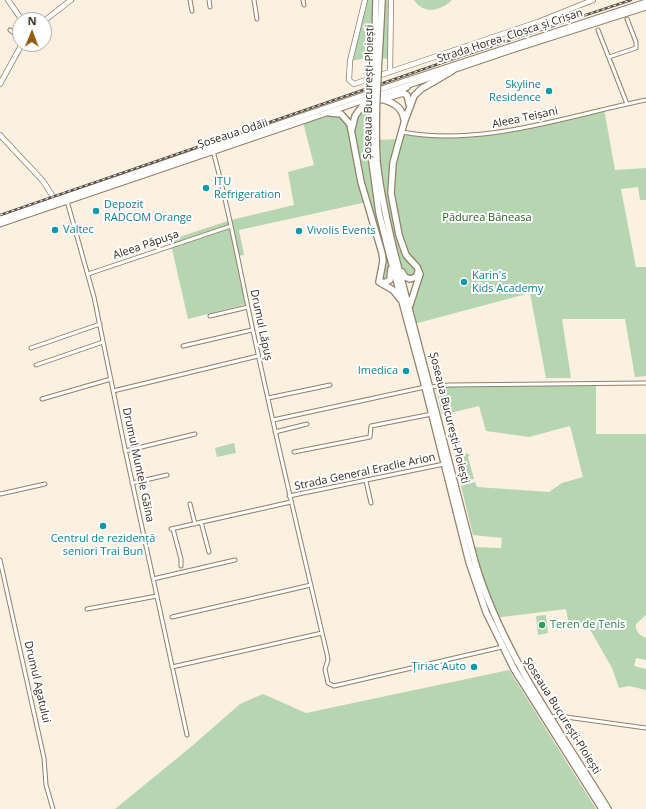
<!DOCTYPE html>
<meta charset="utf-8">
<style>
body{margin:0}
#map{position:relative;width:646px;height:809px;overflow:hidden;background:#fcf0e1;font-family:"Open Sans",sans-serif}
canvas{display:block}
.north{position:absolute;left:12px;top:12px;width:40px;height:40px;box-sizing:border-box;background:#fff;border:1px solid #adaaa7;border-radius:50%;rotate:1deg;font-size:11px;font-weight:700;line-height:16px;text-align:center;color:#332b22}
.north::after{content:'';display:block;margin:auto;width:14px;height:18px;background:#935e13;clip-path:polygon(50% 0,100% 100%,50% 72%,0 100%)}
</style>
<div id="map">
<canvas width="646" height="809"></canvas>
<div class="north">N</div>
</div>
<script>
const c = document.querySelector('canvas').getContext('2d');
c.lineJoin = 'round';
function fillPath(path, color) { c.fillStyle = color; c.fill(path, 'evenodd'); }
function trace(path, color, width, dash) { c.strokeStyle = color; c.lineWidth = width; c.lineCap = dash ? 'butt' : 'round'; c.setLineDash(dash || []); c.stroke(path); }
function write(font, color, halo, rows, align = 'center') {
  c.font = font + ' "Open Sans",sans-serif'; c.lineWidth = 4; c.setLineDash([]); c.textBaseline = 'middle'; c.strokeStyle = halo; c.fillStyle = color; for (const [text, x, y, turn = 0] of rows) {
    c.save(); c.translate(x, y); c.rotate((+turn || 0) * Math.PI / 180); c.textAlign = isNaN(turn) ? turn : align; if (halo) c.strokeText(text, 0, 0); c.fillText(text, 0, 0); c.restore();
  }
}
fillPath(new Path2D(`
 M365 0H376L374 57 350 61Z
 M383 0H391L390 59 380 58Z
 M414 0H452C441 11 424 15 414 0Z
 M372 103V162L391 261V278L381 282 383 263 367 202 239 230 244 255 237 256 247 304 188 319 170 240 231 220 294 205 288 172 314 165 303 122 330 113 341 114 354 137C356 120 356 111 372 103Z
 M604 109 615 170 646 168V200H640L638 187 621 189 636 267H646V376L635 377 625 319H562L571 378H546L530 293 414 324 409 307 419 278 403 274 385 212 377 140 398 139 400 132 488 135Z
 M596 385V434H646V615L636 624C635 631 639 635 646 638V660L636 658 634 666 646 669V690L629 686 619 688 612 668 588 626 570 630 566 609 494 618 471 547 501 548 502 538 473 535 461 486 457 456 465 453 470 455 468 457 474 479 470 480 471 483 475 482 477 487 549 492 562 483 583 477 570 426 529 437 486 431 479 406 442 415 436 389 449 386Z
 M234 443 236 453 217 457 215 448Z
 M546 615 548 633 538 635 536 616Z
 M509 670 596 809H115L192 746 240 704 263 694 306 713Z`), '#b6d6b1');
const street = new Path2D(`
 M190 0 192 11
 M209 0 210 7
 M254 0 257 19
 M303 0 304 5
 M10 30 20 38
 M598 30 627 104
 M609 57 636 48V42L627 19
 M402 132C484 147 566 116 646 100
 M213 151C231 216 242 283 257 349 279 451 303 552 327 654L328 660 325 669 328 683 334 686 502 647
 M67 201 94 297 125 449 187 735
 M88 274 231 226
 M210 316 248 307
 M183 346 252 330
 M31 348 100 324
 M36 365 103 342
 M431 387 449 385 646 383
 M113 391 258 356
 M268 398 330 385
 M42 399 111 379
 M273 420 425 387
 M275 432 307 424
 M125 451 195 434
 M294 452 370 437 371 426 432 414
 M366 481 371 503
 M132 483 167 475
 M0 494 45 484
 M289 496 444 464
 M190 504 195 524
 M201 522 209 552
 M171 529 291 502
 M173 529 181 559V566
 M0 560 44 758 46 785 53 809
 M153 579 235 560
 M87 609 157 596
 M172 617 311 585
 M172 667 322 633
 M551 717 559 716 646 728`);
const secondary = new Path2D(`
 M8 0 22 20
 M365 0 350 61 349 80 354 84 538 22 593 0
 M44 21 71 0
 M390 72 391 0
 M0 84 22 44
 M0 135 43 181 55 200`);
const primary = new Path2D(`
 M0 219 402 82 646 2
 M0 224 509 51 646 7`);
const highway = new Path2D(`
 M396 92 407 87
 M384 100C395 103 403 109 404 120
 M330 113 341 114 350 124 361 182 382 253 383 261 379 282 393 290 400 299
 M352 129 355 116 363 105 403 93 407 95 409 104
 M394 251 475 562C502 653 559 729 608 809
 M389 253 425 387 469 562 486 612 514 669 602 809
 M402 272 405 277 410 279 416 277 418 272
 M380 281 384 283 390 280 391 269
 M410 305 420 274 417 267 406 255 399 235 391 193 393 163 404 123 414 96 421 89 452 71`);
trace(street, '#928068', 5);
trace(secondary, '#928068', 6);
trace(primary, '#928068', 7);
trace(highway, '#928068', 8);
trace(street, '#fff', 3);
trace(secondary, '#fff', 4.5);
trace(primary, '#fff', 5);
trace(highway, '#fff', 5.5);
const rail = new Path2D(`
 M0 215 447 61 631 0`);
trace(rail, '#595046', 2.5);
trace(rail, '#fff', 1, [3]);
const highwayBridge = new Path2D(`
 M376 0 372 162 379 213 389 253
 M382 0C380 52 374 110 377 161 380 192 387 222 394 251`);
trace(highwayBridge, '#928068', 8, []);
trace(highwayBridge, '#fff', 5.5);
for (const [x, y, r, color] of [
 [549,91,4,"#0f9aa8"],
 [206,188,4,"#0f9aa8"],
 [96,211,4,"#0f9aa8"],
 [55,230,4,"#0f9aa8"],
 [299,231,4,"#0f9aa8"],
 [464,282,4,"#0f9aa8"],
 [406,371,4,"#0f9aa8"],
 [103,526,4,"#0f9aa8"],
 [542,625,4,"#2e9e5b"],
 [474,667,4,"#0f9aa8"]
]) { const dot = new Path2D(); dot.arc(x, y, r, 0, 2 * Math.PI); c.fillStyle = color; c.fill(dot); trace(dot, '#fff', 1.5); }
write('11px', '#332b22', '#fff', [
 ["Strada Horea, Cloșca și Crișan",510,36,-18],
 ["Șoseaua București-Ploiești",369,92,-89],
 ["Aleea Teișani",525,118,-12],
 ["Șoseaua Odăii",233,134,-18],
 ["Aleea Păpușa",146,245,-19],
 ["Drumul Lăpuș",261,325,78],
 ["Șoseaua București-Ploiești",449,418,76],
 ["Drumul Muntele Găina",138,465,78],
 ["Strada General Eraclie Arion",365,472,-12],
 ["Drumul Agatului",37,682,77],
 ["Șoseaua București-Ploiești",562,716,58]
]);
write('11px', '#0d838f', '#fff', [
 ["Skyline",541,85,"right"],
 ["Residence",541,98,"right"],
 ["ITU",214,182],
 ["Refrigeration",214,195],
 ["Depozit",104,205],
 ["RADCOM Orange",104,218],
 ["Valtec",63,230],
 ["Vivolis Events",307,231],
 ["Karin's",472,276],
 ["Kids Academy",472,289],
 ["Imedica",398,371,"right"],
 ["Centrul de rezidență",103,539,"center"],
 ["seniori Trai Bun",103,552,"center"],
 ["Țiriac Auto",466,667,"right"]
], 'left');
write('11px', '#26601f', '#fff', [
 ["Pădurea Băneasa",487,218]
]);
write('11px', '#27864d', '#fff', [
 ["Teren de Tenis",550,625]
], 'left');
</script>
